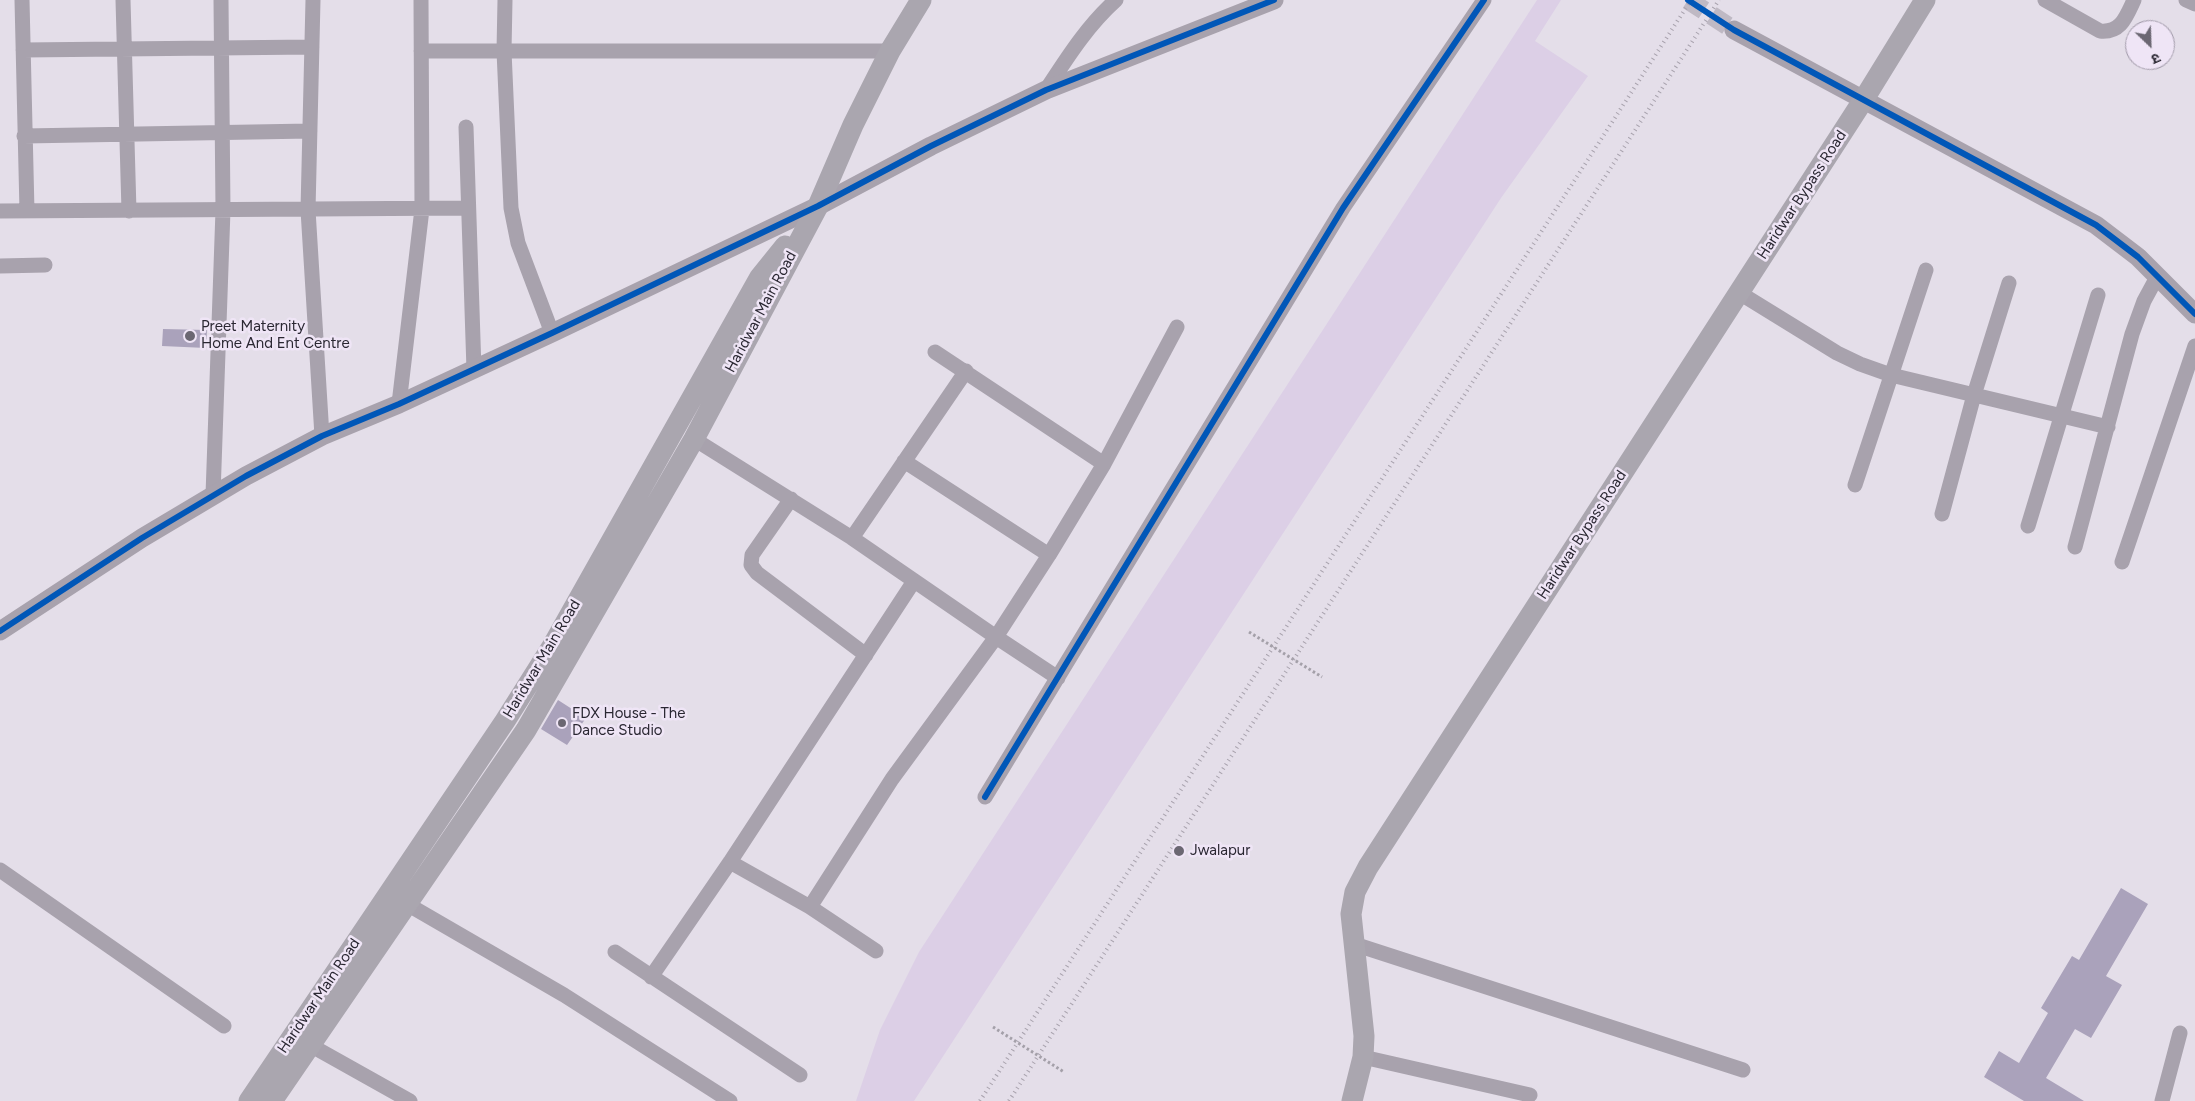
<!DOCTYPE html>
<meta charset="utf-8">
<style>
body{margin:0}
#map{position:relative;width:2195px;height:1101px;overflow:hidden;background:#e4dee9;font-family:Figtree,"Noto Sans Devanagari",sans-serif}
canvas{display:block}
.north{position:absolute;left:2125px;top:20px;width:50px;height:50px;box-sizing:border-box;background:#efe5f6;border:1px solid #a099a8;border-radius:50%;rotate:156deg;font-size:14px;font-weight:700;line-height:20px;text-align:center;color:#2a2732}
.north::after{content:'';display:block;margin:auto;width:18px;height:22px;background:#6b6772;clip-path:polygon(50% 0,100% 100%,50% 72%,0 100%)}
</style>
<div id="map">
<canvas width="2195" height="1101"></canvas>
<div class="north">उ</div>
</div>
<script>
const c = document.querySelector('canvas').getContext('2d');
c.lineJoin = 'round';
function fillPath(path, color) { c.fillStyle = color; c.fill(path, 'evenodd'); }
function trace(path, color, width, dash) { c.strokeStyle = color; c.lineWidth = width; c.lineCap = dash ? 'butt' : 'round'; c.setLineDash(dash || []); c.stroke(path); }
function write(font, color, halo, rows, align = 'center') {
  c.font = font + ' Figtree,sans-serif'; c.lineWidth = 5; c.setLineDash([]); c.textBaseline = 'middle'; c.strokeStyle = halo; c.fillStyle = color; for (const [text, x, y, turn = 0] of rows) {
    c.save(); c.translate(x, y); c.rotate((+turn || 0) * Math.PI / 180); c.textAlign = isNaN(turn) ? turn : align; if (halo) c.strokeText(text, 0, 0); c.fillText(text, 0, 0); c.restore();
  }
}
fillPath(new Path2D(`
 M1537 0H1561L1535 41 1588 76 1501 198 914 1101H856L880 1030 919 952Z`), '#dccfe6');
fillPath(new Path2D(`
 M163 329 207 330 206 348 162 346Z
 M558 700 586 718 567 745 541 729Z
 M2121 888 2148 904 2106 976 2122 985 2091 1038 2075 1029 2046 1078 2084 1101H2024L1984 1077 1999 1051 2019 1063 2048 1013 2041 1008 2072 956 2079 960Z`), '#aaa2bb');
trace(new Path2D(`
 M1688 0 1734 30`), '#bfb9c4', 19, [19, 9]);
trace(new Path2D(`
 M1249 632 1322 677
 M993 1027 1064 1072`), '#a4a0a9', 3, [2.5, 2.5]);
trace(new Path2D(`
 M22 0 27 211
 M123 0 129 211
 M313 0 308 210 322 436
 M505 0 504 51 511 208 518 243 552 333
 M2045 0 2100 31C2121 33 2126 17 2134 0
 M2186 0 2195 4
 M23 50 312 47
 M421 51H890
 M1046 90C1067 58 1087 26 1116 0
 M466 127 474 370
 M24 136 310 131
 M0 211 468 208
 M0 266 45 265
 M1738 292 1837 353 1860 364 1891 375 2108 427
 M935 352 1104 464
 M399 404 422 209 421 0
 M694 439 852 538 996 637 1058 678
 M904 461 1049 555
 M1855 485 1926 270
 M213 495 223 210 221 0
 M791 499 752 555 751 565 757 573 866 655
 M1942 514 1974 395 2009 283
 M2028 526 2098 295
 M852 538 966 371
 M2075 547 2132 334 2144 301 2157 277
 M2122 562 2195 346
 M985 797 1343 208 1484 0
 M730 862 810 907 876 951
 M0 870 224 1026
 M407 904 564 995 730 1101
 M810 907 892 779 996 637 1049 555 1104 464 1177 327
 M1354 944 1743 1070
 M615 952 800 1075
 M651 977 730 862 914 581
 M310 1045 410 1101
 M1363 1057 1530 1095
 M2162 1101 2180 1033`), '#a8a2ad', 15);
trace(new Path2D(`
 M1734 30 2096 225 2138 257 2195 314
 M0 631 142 538 246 476 322 436 399 404 552 333 818 206 931 146 1046 90 1274 0`), '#a8a2ad', 19);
trace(new Path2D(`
 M249 1101 505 721 553 645 760 277 785 246
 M272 1101 526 730 694 439 818 206 853 125 890 51 921 0
 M1352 1101 1363 1057 1364 1036 1351 914 1355 892 1368 867 1864 99 1925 0`), '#aaa6af', 21);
trace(new Path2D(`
 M980 1101 1691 0
 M1009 1101 1719 0`), '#a8a2ad', 4, [1, 4]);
trace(new Path2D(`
 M1688 0 1734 30 2096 225 2138 257 2195 314
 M0 631 142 538 246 476 322 436 399 404 552 333 818 206 931 146 1046 90 1274 0
 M985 797 1343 208 1484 0`), '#0057b8', 6);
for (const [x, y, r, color] of [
 [190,336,6,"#6b6772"],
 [562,723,5,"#6b6772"],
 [1179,851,6,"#6b6772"]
]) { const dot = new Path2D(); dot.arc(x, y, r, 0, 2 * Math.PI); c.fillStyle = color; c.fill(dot); trace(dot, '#efe5f6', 2); }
write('15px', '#2a2732', '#efe5f6', [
 ["Haridwar Bypass Road",1802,195,-57],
 ["Haridwar Main Road",761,312,-62],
 ["Haridwar Bypass Road",1582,535,-57],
 ["Haridwar Main Road",542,659,-59],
 ["Haridwar Main Road",319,996,-56]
]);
write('15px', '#2a2732', '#efe5f6', [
 ["Preet Maternity",201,327],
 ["Home And Ent Centre",201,344],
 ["FDX House - The",572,714],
 ["Dance Studio",572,731],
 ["Jwalapur",1190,851]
], 'left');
</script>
